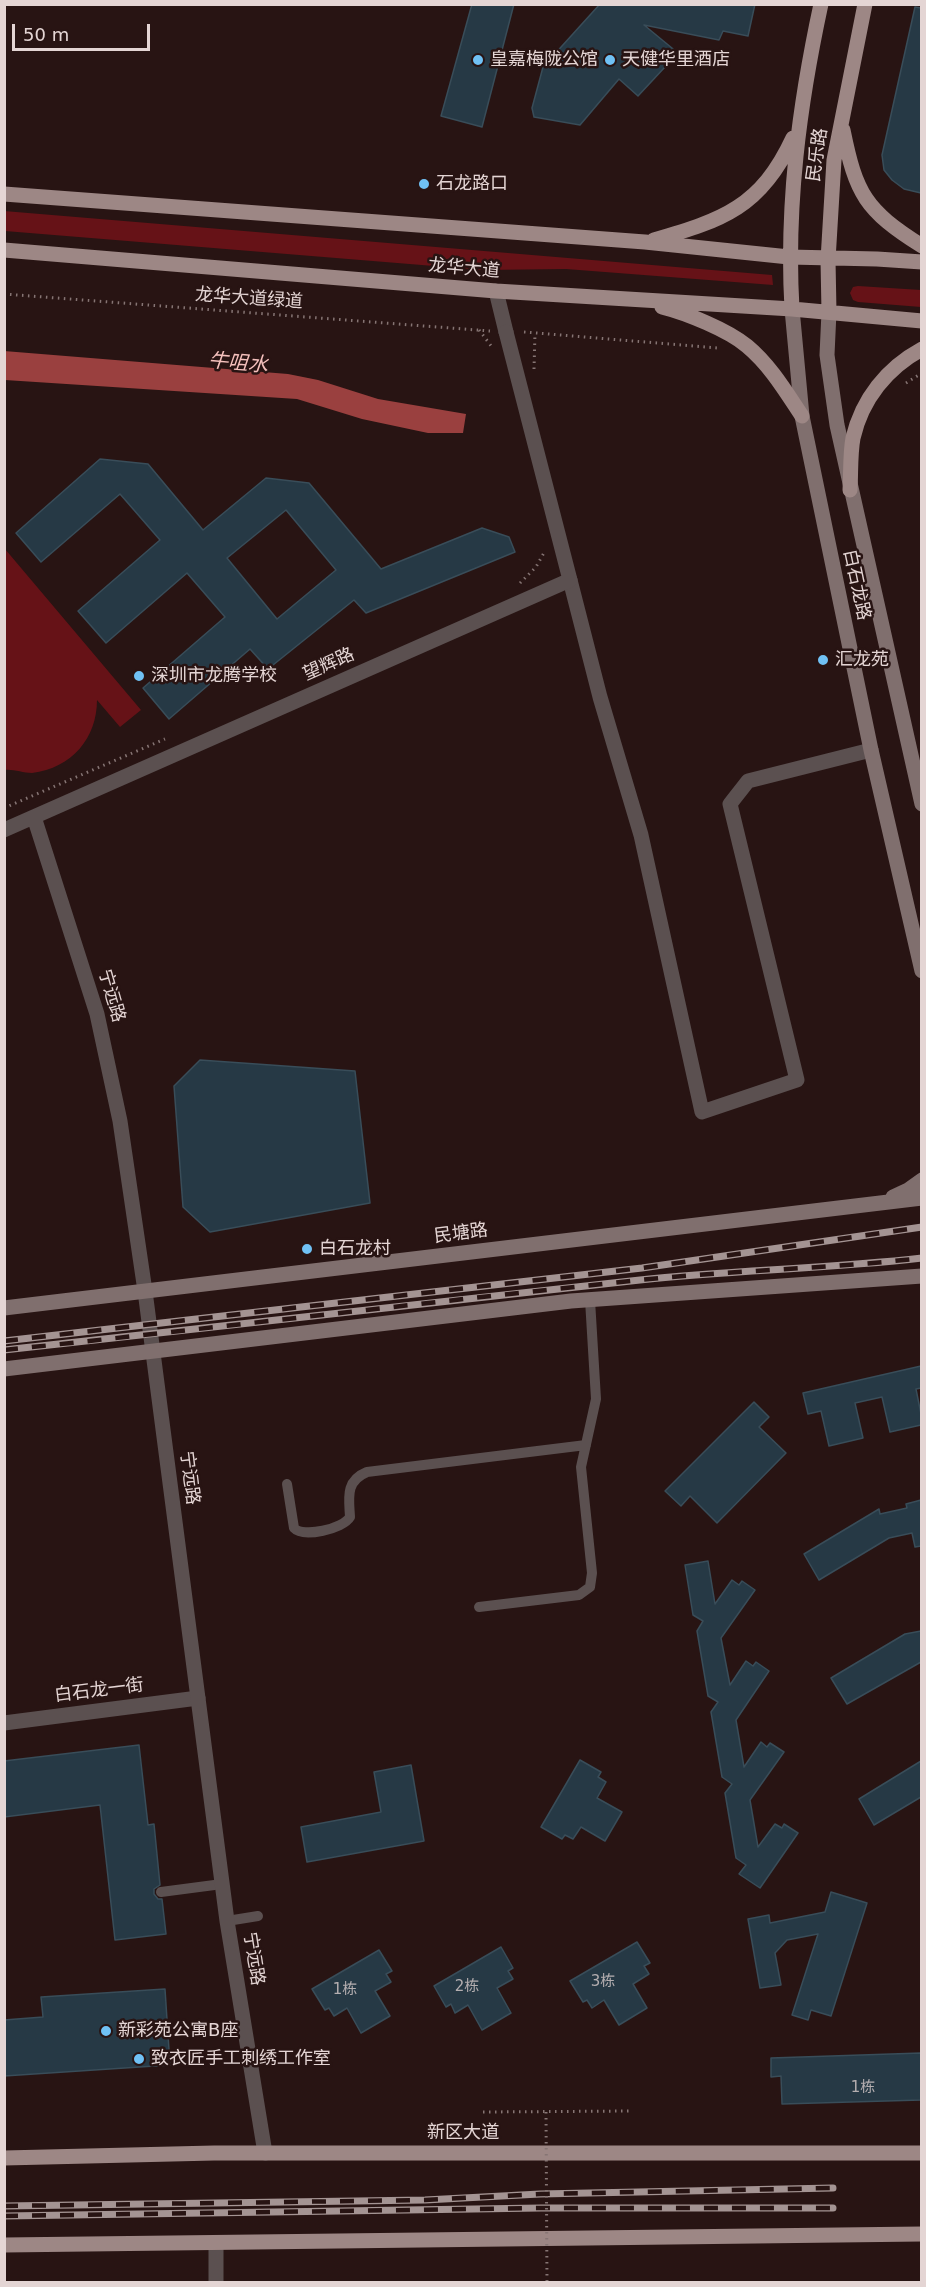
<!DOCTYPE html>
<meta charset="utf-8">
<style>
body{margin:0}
#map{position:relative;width:926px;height:2287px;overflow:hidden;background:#281413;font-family:"DejaVu Sans",sans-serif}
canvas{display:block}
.frame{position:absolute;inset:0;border:6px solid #e4d5d4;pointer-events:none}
.scale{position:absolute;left:12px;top:24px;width:138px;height:27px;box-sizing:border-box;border:3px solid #e4d5d4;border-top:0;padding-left:8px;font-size:18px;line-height:21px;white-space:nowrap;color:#e4d5d4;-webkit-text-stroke:4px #281413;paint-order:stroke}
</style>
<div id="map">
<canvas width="926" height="2287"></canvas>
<div class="frame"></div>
<div class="scale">50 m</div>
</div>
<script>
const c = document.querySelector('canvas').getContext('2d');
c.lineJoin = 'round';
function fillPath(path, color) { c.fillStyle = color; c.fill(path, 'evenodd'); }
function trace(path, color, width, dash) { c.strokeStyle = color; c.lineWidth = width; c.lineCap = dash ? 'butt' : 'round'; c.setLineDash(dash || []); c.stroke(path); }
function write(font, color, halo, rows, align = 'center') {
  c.font = font + ' "DejaVu Sans","Noto Sans SC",sans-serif'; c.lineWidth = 5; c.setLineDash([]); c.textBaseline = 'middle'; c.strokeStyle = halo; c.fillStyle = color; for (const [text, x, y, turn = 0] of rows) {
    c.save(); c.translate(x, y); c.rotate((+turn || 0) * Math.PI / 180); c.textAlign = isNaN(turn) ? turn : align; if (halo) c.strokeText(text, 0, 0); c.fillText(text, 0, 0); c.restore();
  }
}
fillPath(new Path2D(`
 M4 211 772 275 773 285 566 269 483 270 5 231Z
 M858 286 921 290V307L858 302 853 300 850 293 853 287Z
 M5 549 141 710 120 727 97 700C97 738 72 768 32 773 23 773 13 769 5 770Z`), '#661217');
fillPath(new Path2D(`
 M4 351 288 374 318 380 378 399 466 414 463 433H428L362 419 297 399 5 380Z`), '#9a403f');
const building = new Path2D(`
 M472 4H514L482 127 441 116Z
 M600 4H755L748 36 723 31 719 40 644 25 678 53 638 96 619 79 580 125 534 117 532 108 543 67Z
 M915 7 921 8V193L904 189 892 180 884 170 882 155Z
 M100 459 148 464 203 530 266 478 309 483 381 569 482 528 509 537 515 552 366 613 354 600 268 669 250 649 169 719 143 688 225 617 187 573 106 643 78 611 160 540 120 494 41 562 16 533ZM286 510 336 570 277 619 227 558Z
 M200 1060 355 1071 370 1203 210 1232 183 1207 174 1086Z
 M921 1366V1388L916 1389 921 1414V1425L890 1432 882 1397 855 1403 863 1438 829 1446 821 1411 808 1414 803 1393Z
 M754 1402 769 1417 759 1427 786 1453 717 1523 690 1496 681 1506 665 1491Z
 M921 1500V1546L915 1547 912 1533 889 1538 819 1580 804 1554 879 1509 880 1514 907 1508 906 1504Z
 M708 1561 715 1604 732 1580 739 1585 742 1581 755 1590 721 1638 730 1685 746 1661 753 1666 756 1662 769 1671 736 1720 744 1767 761 1742 767 1747 770 1743 784 1752 750 1800 758 1847 775 1824 782 1828 784 1824 798 1833 760 1888 739 1874 746 1865 736 1858 725 1793 732 1784 722 1777 711 1712 718 1702 708 1696 697 1631 703 1621 693 1615 685 1565Z
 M921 1631V1662L847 1704 831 1678 905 1634Z
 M139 1745 148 1825 154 1824 160 1885 154 1889V1894L158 1899H162L166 1934 115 1940 100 1805 4 1817V1761Z
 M580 1760 601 1772 598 1777 606 1782 597 1798 622 1812 605 1841 581 1827 573 1839 565 1835 562 1839 541 1827Z
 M921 1761V1797L874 1825 859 1799Z
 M411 1765 424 1841 307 1862 301 1827 381 1812 374 1772Z
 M831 1892 867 1903 831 2016 811 2010 808 2020 792 2015 818 1934 787 1940 775 1953 781 1985 760 1988 748 1919 769 1915 770 1923 825 1912Z
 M637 1942 650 1963 644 1966 649 1974 633 1984 647 2008 619 2025 604 2000 592 2008 587 2000 583 2002 570 1981Z
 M501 1947 513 1968 508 1971 513 1979 497 1988 511 2013 482 2030 468 2005 455 2013 451 2004 446 2007 434 1986Z
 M379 1950 392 1971 386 1974 391 1982 375 1991 390 2016 361 2033 347 2008 334 2016 329 2008 325 2010 312 1989Z
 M165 1989 170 2065 4 2076V2020L43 2017 41 1997Z
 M921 2053V2100L782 2104 781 2076 771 2077V2058Z`);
fillPath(building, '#263945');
trace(building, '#394d59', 1.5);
trace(new Path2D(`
 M4 294 490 331
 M479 330 492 347
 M524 332 718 348
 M534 369 535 333
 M906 383 922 373
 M520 583 536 567 545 551
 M4 808 165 739
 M483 2112 632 2111`), '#867574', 3, [1.5, 4.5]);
trace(new Path2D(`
 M287 1484 294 1528C303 1538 343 1529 350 1517 349 1498 345 1481 367 1472L586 1445
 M479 1607 579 1595 590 1587 592 1573 581 1467 596 1399 590 1300
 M161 1892 222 1884
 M227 1921 258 1916`), '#5b5050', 10);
trace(new Path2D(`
 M496 291 506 332
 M570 580 600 697 641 835 702 1112 797 1080 730 804 748 781 871 750
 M4 1723 198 1698
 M216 2243V2282`), '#5b5050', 15);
trace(new Path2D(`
 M34 817 97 1014 120 1121 145 1291 227 1921 265 2153
 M4 830 570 580 506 332`), '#5b5050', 15);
trace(new Path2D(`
 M792 309 802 416 871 750 922 971
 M829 312 827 355 837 425 922 804
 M893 1197 908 1190 922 1180
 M4 1308 922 1198
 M4 1369 571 1301 922 1276`), '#806f6e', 15);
trace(new Path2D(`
 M843 130C856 194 865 210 922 246
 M4 194 645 242 789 257 877 259 922 262
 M654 240C723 220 761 207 793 138
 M4 250 496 291 792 309 922 321
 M662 307C686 313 728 330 747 346 770 365 786 392 802 416
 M792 309C786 206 799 106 821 4
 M829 312 828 260 834 160 865 4
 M850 490C851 473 850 454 853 438 862 399 887 368 922 349
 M4 2158 214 2153H922
 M4 2245 922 2234`), '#9d8785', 15);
const rail = new Path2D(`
 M4 1341 642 1268 922 1227
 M4 1350C216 1328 428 1302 640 1280 734 1270 828 1269 922 1258
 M4 2206 425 2200 540 2194 833 2188
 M4 2216 541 2208H833`);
trace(rail, '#a49493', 7);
trace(rail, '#281413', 4.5, [14]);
trace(new Path2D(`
 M546 2112 547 2282`), '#867574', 3, [1.5, 4.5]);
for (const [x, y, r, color] of [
 [478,60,6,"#70c1f4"],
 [610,60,6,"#70c1f4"],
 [424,184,6,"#70c1f4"],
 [823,660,6,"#70c1f4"],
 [139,676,6,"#70c1f4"],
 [307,1249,6,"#70c1f4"],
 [106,2031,6,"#70c1f4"],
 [139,2059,6,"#70c1f4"]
]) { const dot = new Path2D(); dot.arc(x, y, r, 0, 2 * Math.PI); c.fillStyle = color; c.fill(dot); trace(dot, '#281413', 2); }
write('15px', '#b4aeb0', null, [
 ["3栋",603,1982],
 ["2栋",467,1987],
 ["1栋",345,1990],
 ["1栋",863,2088]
]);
write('18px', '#e4d5d4', '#281413', [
 ["皇嘉梅陇公馆",490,60],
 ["天健华里酒店",622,60],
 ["石龙路口",436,184],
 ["汇龙苑",835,660],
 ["深圳市龙腾学校",151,676],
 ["白石龙村",319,1249],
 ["新彩苑公寓B座",118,2031],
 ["致衣匠手工刺绣工作室",151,2059]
], 'left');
write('18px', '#e4d5d4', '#281413', [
 ["民乐路",818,155,-82],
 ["龙华大道",464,269,5],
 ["龙华大道绿道",249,299,4],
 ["白石龙路",856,585,78],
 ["望辉路",329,665,-24],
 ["宁远路",111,996,74],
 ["民塘路",461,1234,-7],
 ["宁远路",189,1478,83],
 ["白石龙一街",99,1691,-7],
 ["宁远路",253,1959,81],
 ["新区大道",463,2133]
]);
write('italic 20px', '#f5c1bd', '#281413', [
 ["牛咀水",238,364,5]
]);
</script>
